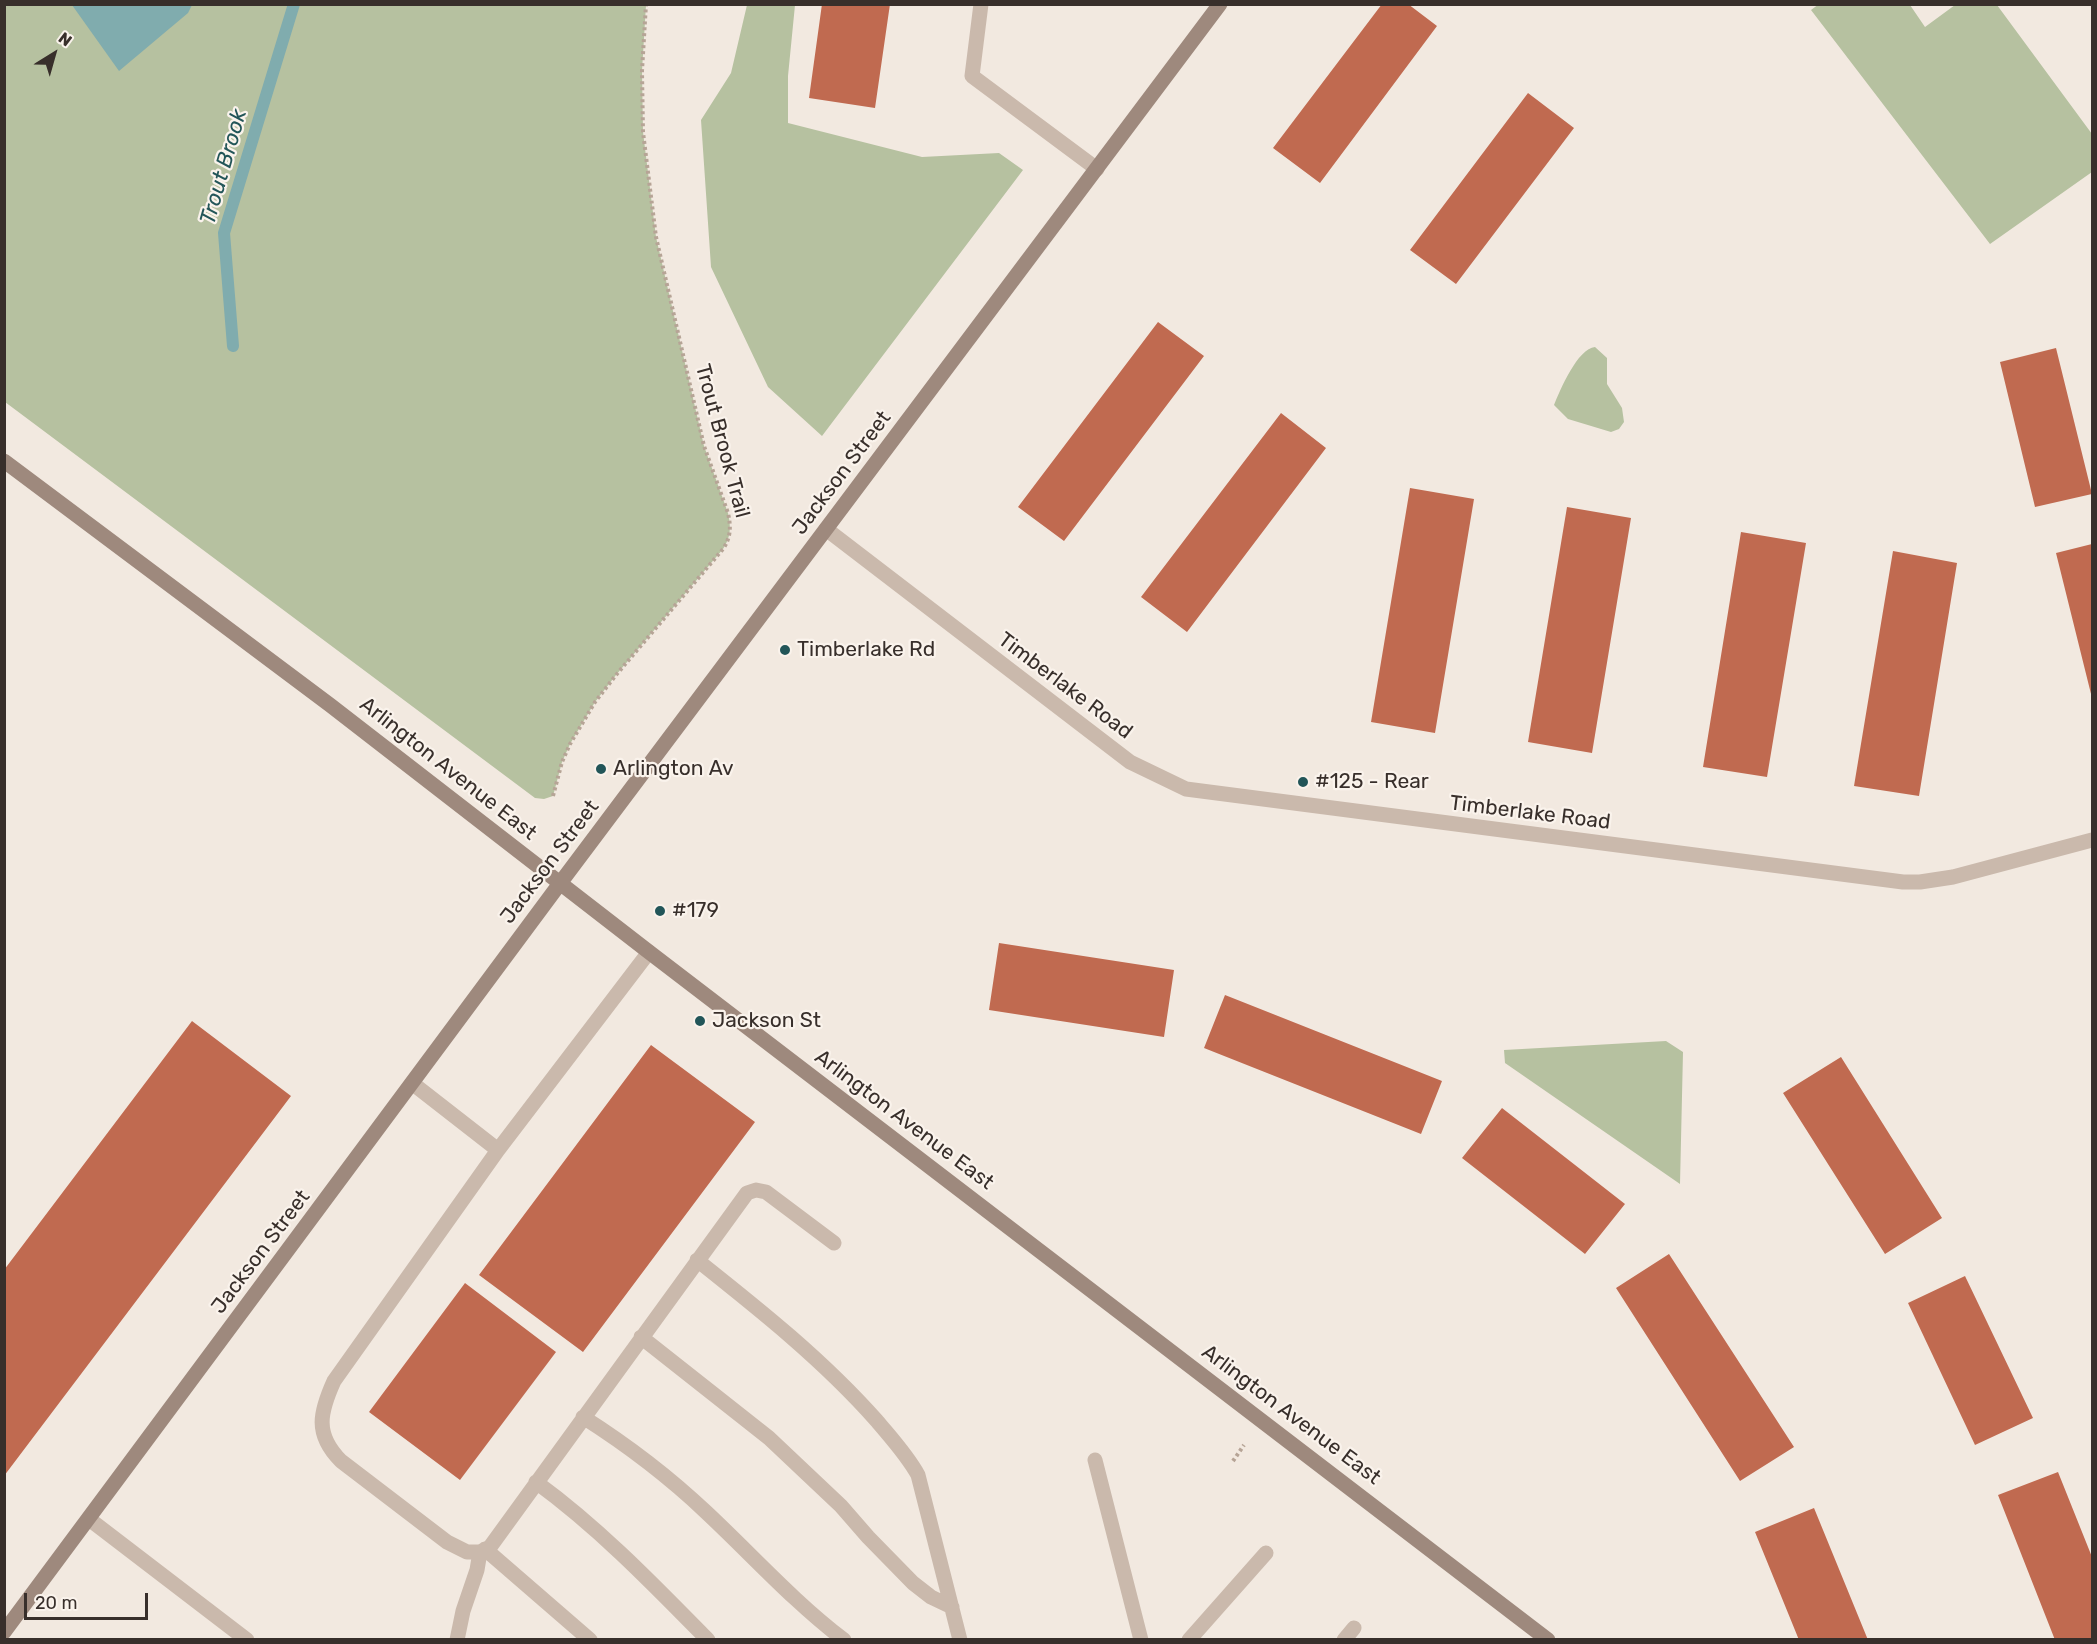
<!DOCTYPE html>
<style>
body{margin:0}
#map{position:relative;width:2097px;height:1644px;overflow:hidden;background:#f2e9e0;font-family:Rubik,sans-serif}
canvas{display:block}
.frame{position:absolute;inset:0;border:6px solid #382f2b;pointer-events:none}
.north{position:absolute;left:24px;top:24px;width:60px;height:60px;-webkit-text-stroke:4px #faf3ec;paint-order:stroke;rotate:37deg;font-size:16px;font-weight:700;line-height:24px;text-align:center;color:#382f2b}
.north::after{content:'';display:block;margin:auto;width:21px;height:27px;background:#382f2b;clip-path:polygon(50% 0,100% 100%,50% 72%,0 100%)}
.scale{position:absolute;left:24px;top:1593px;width:124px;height:27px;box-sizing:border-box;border:3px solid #382f2b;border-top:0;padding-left:8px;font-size:18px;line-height:21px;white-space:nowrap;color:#382f2b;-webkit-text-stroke:4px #faf3ec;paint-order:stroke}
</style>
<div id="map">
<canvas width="2097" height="1644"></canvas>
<div class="frame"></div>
<div class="north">N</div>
<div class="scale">20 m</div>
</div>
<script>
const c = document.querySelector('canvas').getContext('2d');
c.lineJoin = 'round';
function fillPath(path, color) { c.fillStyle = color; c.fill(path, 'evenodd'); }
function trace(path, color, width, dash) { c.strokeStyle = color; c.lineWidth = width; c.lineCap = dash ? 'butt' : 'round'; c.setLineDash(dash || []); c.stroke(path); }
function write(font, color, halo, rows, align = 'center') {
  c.font = font + ' Rubik,sans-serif'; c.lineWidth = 4.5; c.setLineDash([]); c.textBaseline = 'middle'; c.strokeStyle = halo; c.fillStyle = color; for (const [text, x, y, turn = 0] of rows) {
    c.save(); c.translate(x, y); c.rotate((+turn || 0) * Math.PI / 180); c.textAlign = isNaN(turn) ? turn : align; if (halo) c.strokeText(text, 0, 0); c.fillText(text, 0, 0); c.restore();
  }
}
fillPath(new Path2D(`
 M1819 4 1910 5 1925 27 1955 5H1997L2092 134V172L1990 244 1811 10Z
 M4 5H646L642 71 643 132 656 237 704 446 728 513C731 527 731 537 723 549L616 675 595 702 570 744 562 762 553 796 544 799 535 798 5 402Z
 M747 5H795L788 76V123L922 157 999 153 1023 170 822 436 768 387 711 267 701 120 731 73Z
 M1595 347 1607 358V384L1622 408 1624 422 1619 429 1611 432 1568 419 1554 405C1560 390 1578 348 1595 347Z
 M1666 1041 1683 1052 1680 1184 1505 1063 1504 1050Z`), '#b6c1a0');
fillPath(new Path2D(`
 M72 5H192L188 13 119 71Z`), '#80acae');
trace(new Path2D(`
 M233 346 224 233 294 4`), '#80acae', 12);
fillPath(new Path2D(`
 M822 4H890L875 108 809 98Z
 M1382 4H1408L1437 26 1320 183 1273 148Z
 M1528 93 1574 128 1456 284 1410 250Z
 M1158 322 1204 356 1064 541 1018 507Z
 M2056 348 2092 494 2035 507 2000 362Z
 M1281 413 1326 448 1187 632 1141 597Z
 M1410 488 1474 499 1435 733 1371 722Z
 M1567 507 1631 518 1592 753 1528 742Z
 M1741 532 1806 543 1767 777 1703 767Z
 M2092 544V698L2056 553Z
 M1893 551 1957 563 1919 796 1854 786Z
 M999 943 1174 970 1164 1037 989 1010Z
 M1225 995 1442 1081 1421 1134 1204 1048Z
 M192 1021 291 1096 4 1476V1270Z
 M651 1045 755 1122 583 1352 479 1275Z
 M1841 1057 1942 1218 1885 1254 1783 1093Z
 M1502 1108 1625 1204 1585 1254 1462 1158Z
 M1669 1254 1794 1447 1740 1481 1616 1288Z
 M1965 1276 2033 1418 1975 1445 1908 1303Z
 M465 1283 556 1352 460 1480 369 1412Z
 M2058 1472 2092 1557V1640H2055L1998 1495Z
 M1814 1508 1868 1640H1799L1755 1532Z`), '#c06a50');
trace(new Path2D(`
 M553 796 562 762 570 744 595 702 616 675 723 549C731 537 731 527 728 513L704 446 656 237 643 132 642 71 646 4
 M1233 1461 1244 1445`), '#b6a496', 4, [3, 3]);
trace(new Path2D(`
 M981 4 972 76 1097 169
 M649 952 498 1150 334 1381C320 1412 314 1434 341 1461L447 1542 467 1552H480L490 1547 747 1193 756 1190 766 1192 834 1243
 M412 1083 498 1150
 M697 1260C760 1310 823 1360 877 1421 892 1439 907 1455 918 1475L960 1640
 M641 1337 769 1438 841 1506 868 1537 913 1583 931 1597 952 1607
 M583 1417C627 1445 668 1476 706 1512 752 1555 794 1602 844 1640
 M1095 1460 1141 1640
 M536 1482C599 1528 653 1584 708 1640
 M89 1519 247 1640
 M485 1549 590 1640
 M457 1640 463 1611 477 1570 480 1552
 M1189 1640 1266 1553
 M1344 1640 1354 1628`), '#cab9ac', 15);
trace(new Path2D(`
 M826 529 1130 762 1186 789 1903 882H1920L1953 877 2092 840`), '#cab9ac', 15);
trace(new Path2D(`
 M4 461 330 705 649 952 1548 1640
 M4 1632 561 882 1220 4`), '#9e897d', 15);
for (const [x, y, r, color] of [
 [785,650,6,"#225558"],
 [601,769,6,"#225558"],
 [1303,782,6,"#225558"],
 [660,911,6,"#225558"],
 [700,1021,6,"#225558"]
]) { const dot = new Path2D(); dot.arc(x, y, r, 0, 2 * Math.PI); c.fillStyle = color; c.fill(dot); trace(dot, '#faf3ec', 2); }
write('21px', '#382f2b', '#faf3ec', [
 ["Trout Brook Trail",722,441,75],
 ["Jackson Street",842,473,-53],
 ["Timberlake Road",1065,686,37],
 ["Arlington Avenue East",448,769,38],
 ["Timberlake Road",1530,813,7],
 ["Jackson Street",550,862,-53],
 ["Arlington Avenue East",904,1120,37],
 ["Jackson Street",261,1252,-53],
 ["Arlington Avenue East",1291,1415,37]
]);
write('21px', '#382f2b', '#faf3ec', [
 ["Timberlake Rd",797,650],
 ["Arlington Av",613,769],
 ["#125 - Rear",1315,782],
 ["#179",672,911],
 ["Jackson St",712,1021]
], 'left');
write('italic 22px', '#225558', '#faf3ec', [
 ["Trout Brook",224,167,-74]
]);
</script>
